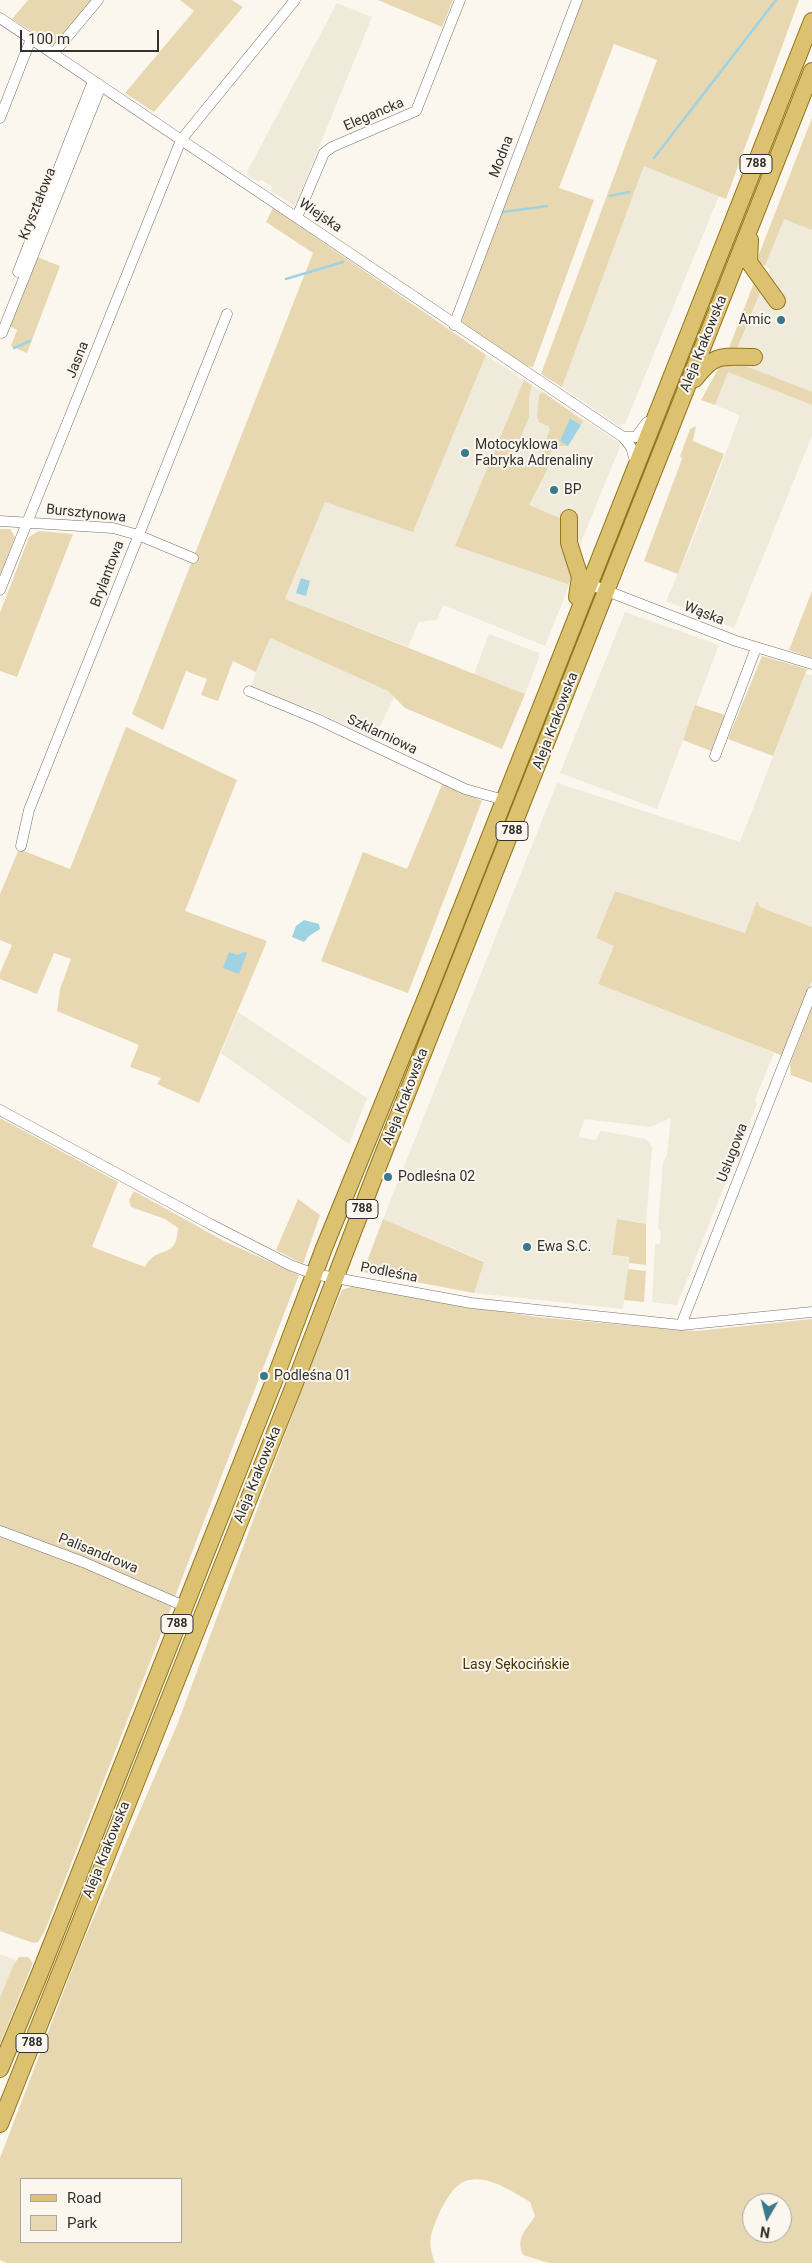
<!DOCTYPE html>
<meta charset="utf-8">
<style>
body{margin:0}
#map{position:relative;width:812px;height:2263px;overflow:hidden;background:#fbf7ef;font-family:Roboto,sans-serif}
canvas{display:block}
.legend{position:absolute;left:20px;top:2178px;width:162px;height:65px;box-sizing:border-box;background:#fbf7ef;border:1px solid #aba8a2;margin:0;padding:6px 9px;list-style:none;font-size:15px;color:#32312e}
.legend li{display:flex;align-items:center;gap:10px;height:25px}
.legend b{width:25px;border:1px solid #aba8a2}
.north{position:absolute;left:742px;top:2193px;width:50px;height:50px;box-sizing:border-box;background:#fbf7ef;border:1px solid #aba8a2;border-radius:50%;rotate:188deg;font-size:14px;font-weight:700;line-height:20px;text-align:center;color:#32312e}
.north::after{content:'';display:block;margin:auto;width:18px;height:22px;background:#38798c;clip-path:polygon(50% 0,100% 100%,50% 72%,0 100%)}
.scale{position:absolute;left:20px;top:30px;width:139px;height:22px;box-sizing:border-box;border:2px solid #32312e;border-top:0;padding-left:6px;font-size:15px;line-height:18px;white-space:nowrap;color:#32312e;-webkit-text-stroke:4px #fbf7ef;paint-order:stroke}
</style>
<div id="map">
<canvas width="812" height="2263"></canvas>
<ul class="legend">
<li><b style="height:6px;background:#dcc270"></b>Road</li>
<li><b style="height:14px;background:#e7d8b1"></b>Park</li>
</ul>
<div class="north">N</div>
<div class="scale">100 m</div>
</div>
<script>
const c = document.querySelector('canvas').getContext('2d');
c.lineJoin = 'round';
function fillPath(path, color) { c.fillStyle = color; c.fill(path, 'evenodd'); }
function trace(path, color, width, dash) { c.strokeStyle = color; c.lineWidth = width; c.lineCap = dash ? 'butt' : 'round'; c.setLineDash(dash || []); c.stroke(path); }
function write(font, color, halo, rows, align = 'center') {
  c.font = font + ' Roboto,sans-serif'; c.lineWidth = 4; c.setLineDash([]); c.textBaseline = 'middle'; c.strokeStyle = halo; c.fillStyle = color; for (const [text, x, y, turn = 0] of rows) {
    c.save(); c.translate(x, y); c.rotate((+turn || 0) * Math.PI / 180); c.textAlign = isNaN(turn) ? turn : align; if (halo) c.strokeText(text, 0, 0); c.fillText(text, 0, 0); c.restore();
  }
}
fillPath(new Path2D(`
 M337 3 372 17 295 206 271 191 272 186 262 180 258 182 247 175 248 170Z
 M644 166 719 196 625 424 618 425 562 387Z
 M783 218 812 230V393L733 361 770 269 765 266Z
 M486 355 621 444 580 545 582 553 545 646 443 605 437 620 419 622 408 647 285 599 325 502 453 435Z
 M728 371 812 405V436L734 628 666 601 691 544 740 415 715 405Z
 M625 612 719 645 657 809 560 773Z
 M489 634 539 653V658L525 694 474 674Z
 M270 638 388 691 394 697 374 739 305 706 293 708 250 688Z
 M805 674 812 675V927L760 907 745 933 615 891 596 938 614 946 599 984 774 1053 755 1100 757 1104 677 1305 652 1302 655 1244H660L661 1232 658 1228 663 1162 667 1155 671 1118 650 1127 585 1119 578 1137 596 1140 601 1131 646 1139 652 1147 646 1224 617 1219 612 1255 630 1258 623 1309 474 1293 484 1261 383 1219 557 783 740 842Z
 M238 1012 367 1098 349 1144 221 1053Z
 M0 1954 16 1960 0 1997Z`), '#f0eadb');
fillPath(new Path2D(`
 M28 0H94L56 47 12 19Z
 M180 0H232L243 7 154 112 125 93 194 11Z
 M378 0H453L442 27Z
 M581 0H799L726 199 644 166 562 387 541 374 657 60 614 44 559 188 594 200 533 367 527 366 461 322Z
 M812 118V230L784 219 765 266 756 262Z
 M273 208 486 355 413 532 325 502 285 599 525 694 502 749 405 708 388 691 270 638 256 672 233 661 218 701 201 695 207 679 186 671 163 730 132 714 313 253 266 222Z
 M37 257 60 266 27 353 11 346 17 330 9 326Z
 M755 280 762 288 736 352 727 353Z
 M733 361 812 392V405L728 372 715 405 701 400 722 362Z
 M524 380 532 385 529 398V417L511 460 529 467 538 464 548 468 529 505 562 519 575 570 568 584 455 546Z
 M543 392 583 421 581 425 571 418 560 441 568 446H554L548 459 540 455 550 429 548 426 539 422 537 417 539 395Z
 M696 426 693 441 724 454 678 574 644 561 682 459 680 456 690 429Z
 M0 529H10L15 537 0 575Z
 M39 531 73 534 17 677 0 671V613L29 537Z
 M812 591V658L789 650Z
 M762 656 807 669 773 756 728 739Z
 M695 705 725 715 711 751 683 740Z
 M126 727 237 780 185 911 267 941 199 1103 157 1084 161 1078 130 1067 139 1045 57 1011 60 989 71 959 54 953 37 994 0 979V973L12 945 0 940V894L19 849 70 869Z
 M443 782 482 801 408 993 321 961 363 852 407 869Z
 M615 891 745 933 757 901 760 907 812 927V981L783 1056 598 984 614 946 596 938Z
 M812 1005V1083L791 1075 790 1064Z
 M0 1118 118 1182 92 1247 145 1267C158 1243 176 1262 178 1228L165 1219 131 1207 129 1200 134 1191 224 1241 299 1275 174 1599 0 1525Z
 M298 1199 320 1215 303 1264 276 1250Z
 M383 1219 484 1262 474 1293 363 1272Z
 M617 1219 646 1224V1265L629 1263V1257L612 1255Z
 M628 1269 646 1271 644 1302 624 1300Z
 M354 1286 429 1300 537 1317 646 1327 696 1331 812 1319V2263H549L523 2255C515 2238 527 2229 535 2216L530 2202C513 2192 490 2176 469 2180 450 2183 435 2220 431 2236 429 2246 432 2254 435 2263H7L0 2260V2158L78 1954 177 1725 313 1359 342 1290ZM21 2179H181V2242H21ZM752 2203H782V2233H752Z
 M0 1534 77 1562 172 1606 44 1933 38 1942 33 1943 0 1931Z
 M19 1957H28L32 1962V1965L0 2044V1997L14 1964Z`), '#e7d8b1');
fillPath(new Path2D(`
 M570 418 581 425 568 446 560 441Z
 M301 578 310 581 306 596 296 593Z
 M304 920 319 924 320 929 309 936 304 942 292 937 296 926Z
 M229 952 237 955 244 952 247 953 239 974 223 968Z`), '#9fd3e3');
trace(new Path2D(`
 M654 158 776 0
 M610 196 629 192
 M503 212 547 206
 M286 279 343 262
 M14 348 30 341`), '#9fd3e3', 2.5);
const street = new Path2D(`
 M0 18 623 437 631 447 636 464
 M53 54 98 0
 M0 118 31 39
 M297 217 324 153 332 147 416 111 460 0
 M18 272 93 81
 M454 325 577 0
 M2 333 101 86
 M623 437H636L647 422
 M0 521 113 528 138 535 193 558
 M589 584 736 641 812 664
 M0 590 181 140 295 0
 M249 691 317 719 465 789 504 800
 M715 756 756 648
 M21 846 29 810 227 314
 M0 1110 210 1224 290 1265 314 1274 471 1303 681 1325 812 1312
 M681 1325 812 992
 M0 1531 83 1562 184 1606`);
const primary = new Path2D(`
 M750 240 749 262 777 301
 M695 379C715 352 722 357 754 357
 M569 518V543L580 577 577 597
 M0 2069 40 1973 274 1381 324 1248 430 988 812 21
 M0 2124 293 1388 376 1172 812 71`);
trace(street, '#75726b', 11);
trace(primary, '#91751a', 18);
trace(street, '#fff', 10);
trace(primary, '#dcc270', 16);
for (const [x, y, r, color] of [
 [781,320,5,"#38798c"],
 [465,453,5,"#38798c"],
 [554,490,5,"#38798c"],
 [388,1177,5,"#38798c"],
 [527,1247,5,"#38798c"],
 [264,1376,5,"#38798c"]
]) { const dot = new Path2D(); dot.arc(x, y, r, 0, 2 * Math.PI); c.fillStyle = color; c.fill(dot); trace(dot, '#fbf7ef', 2); }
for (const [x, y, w] of [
 [756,164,32],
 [512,831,32],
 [362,1209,32],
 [177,1624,32],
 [32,2043,32]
]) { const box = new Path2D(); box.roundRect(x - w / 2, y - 9.5, w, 19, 4); c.fillStyle = '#fbf7ef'; c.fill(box); trace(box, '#32312e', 1); }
write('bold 12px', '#32312e', null, [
 ["788",756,164],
 ["788",512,831],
 ["788",362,1209],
 ["788",177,1624],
 ["788",32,2043]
]);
write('14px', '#32312e', '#fbf7ef', [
 ["Elegancka",374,115,-23],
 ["Modna",502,157,-69],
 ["Kryształowa",38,204,-68],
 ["Wiejska",320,216,34],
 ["Aleja Krakowska",704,344,-68],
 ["Jasna",78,360,-68],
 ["Bursztynowa",86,514,6],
 ["Brylantowa",108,574,-69],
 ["Wąska",704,614,21],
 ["Aleja Krakowska",556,721,-69],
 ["Szklarniowa",382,735,25],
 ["Aleja Krakowska",406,1097,-69],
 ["Usługowa",733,1153,-69],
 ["Podleśna",389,1273,11],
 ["Aleja Krakowska",258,1475,-68],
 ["Palisandrowa",98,1554,22],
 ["Aleja Krakowska",107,1850,-68]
]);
write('14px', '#32312e', '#fbf7ef', [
 ["Amic",771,320,"right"],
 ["Motocyklowa",475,445],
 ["Fabryka Adrenaliny",475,461],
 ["BP",564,490],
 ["Podleśna 02",398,1177],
 ["Ewa S.C.",537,1247],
 ["Podleśna 01",274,1376]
], 'left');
write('14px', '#473500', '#fbf7ef', [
 ["Lasy Sękocińskie",516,1665]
]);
</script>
